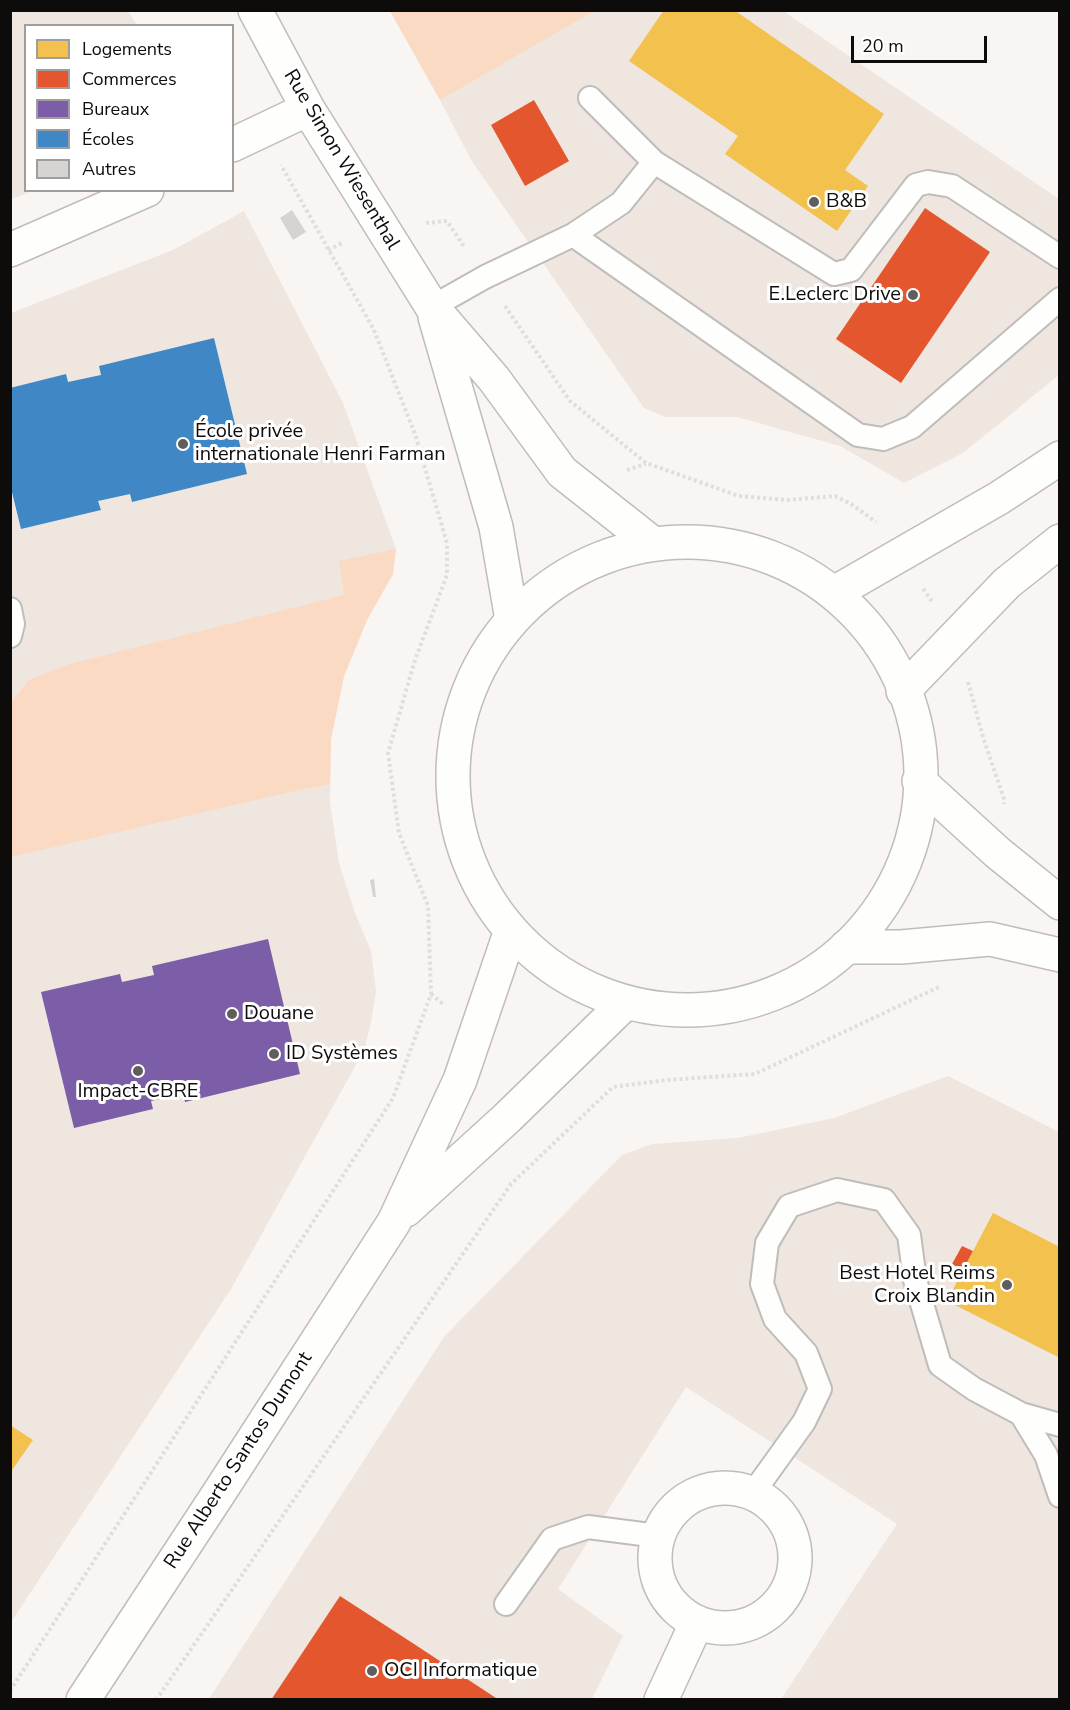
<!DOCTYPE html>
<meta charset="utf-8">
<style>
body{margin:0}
#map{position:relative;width:1070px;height:1710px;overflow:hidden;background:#f8f5f3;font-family:"Nunito Sans",sans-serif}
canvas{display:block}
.frame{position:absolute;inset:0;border:12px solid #0e0c0b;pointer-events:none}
.legend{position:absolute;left:24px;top:24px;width:210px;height:168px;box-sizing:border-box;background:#fff;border:2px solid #9f9e9d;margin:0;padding:8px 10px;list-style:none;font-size:18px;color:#0e0c0b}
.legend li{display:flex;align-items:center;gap:12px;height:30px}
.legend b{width:30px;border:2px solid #9f9e9d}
.scale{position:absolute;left:851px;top:36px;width:136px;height:27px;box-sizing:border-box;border:3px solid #0e0c0b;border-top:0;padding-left:8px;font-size:18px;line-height:21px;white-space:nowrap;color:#0e0c0b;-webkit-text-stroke:4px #fff;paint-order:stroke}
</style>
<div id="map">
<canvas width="1070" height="1710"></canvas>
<div class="frame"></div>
<ul class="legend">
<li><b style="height:16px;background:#f2c14e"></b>Logements</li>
<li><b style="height:16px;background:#e4572e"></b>Commerces</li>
<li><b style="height:16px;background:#7b5ea7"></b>Bureaux</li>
<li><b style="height:16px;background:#3f88c5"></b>Écoles</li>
<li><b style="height:16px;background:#d6d4d2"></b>Autres</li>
</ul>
<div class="scale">20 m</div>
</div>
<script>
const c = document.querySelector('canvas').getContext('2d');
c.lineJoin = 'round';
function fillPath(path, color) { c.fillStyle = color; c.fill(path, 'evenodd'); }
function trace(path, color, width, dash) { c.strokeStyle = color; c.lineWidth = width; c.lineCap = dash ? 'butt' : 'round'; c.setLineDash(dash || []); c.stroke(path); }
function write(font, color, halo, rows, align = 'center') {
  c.font = font + ' "Nunito Sans",sans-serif'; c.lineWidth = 6; c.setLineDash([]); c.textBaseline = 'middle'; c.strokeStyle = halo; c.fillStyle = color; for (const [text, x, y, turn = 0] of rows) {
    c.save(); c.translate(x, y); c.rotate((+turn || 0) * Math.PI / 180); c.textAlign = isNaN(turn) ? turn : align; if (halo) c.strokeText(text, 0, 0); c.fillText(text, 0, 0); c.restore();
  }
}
fillPath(new Path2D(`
 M11 10 128 11 137 25 26 26V190L33 191 11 199Z
 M390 11H783L1059 199V375L963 453 904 483 840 446 737 417H665L644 408 471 160 440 100Z
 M244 211 343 403 396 549 393 574 367 620 344 676 331 739 330 802 339 863 355 913 371 951 376 991 371 1023 365 1047 352 1072 231 1289 11 1622V313L173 250Z
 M948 1076 1059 1132V1699H781L897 1524 686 1387 558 1589 623 1636 592 1699 208 1700 444 1337 622 1155 652 1144 738 1138 834 1118Z`), '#efe6e0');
fillPath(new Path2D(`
 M390 11H594L440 100Z
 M396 549 393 574 367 620 344 676 331 739 330 784 299 790 11 857V702L29 680 66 665 344 595 339 561Z`), '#fbdac3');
fillPath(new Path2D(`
 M664 10H734L884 114 845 170 868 186 837 231 725 154 738 136 629 61Z
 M993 1213 1060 1247V1358L947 1301Z
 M10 1425 33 1440 10 1473Z`), '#f2c14e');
fillPath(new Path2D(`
 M534 100 569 161 525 186 491 125Z
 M925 208 990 252 901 383 836 339Z
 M962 1246 973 1251 963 1270 952 1264Z
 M340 1596 411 1642 499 1700H271Z`), '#e4572e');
fillPath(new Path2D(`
 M268 939 300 1074 185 1102 183 1094 151 1101 153 1109 74 1128 41 992 120 974 122 982 154 975 152 966Z`), '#7b5ea7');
fillPath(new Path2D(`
 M214 338 247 474 132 502 130 494 98 501 101 510 21 529 10 484V388L66 374 68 382 101 375 99 366Z`), '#3f88c5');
fillPath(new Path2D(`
 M292 210 306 232 293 240 280 218Z
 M374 879 376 897H373L370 880Z`), '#d6d4d2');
const service = new Path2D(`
 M590 98 654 162 834 274 851 270 916 185 928 182 952 186 1060 257
 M573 235 621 203 654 162
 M432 307 485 277 573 235 858 435 883 439 912 427 1060 299
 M10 609 13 624 10 636
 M1021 1414 1046 1455 1060 1496
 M753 1493 804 1422 820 1389 806 1353 775 1319 762 1284 767 1243 789 1206 837 1190 884 1200 909 1235 915 1280 940 1365 974 1389 1021 1414 1060 1425
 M506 1604 552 1539 588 1527 658 1536`);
const minor = new Path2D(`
 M255 10 308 109 432 307 494 379 562 472 652 543
 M232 145 308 109
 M10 250 147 190
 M435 317 496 527 512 620
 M655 1558a70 70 0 1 1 140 0a70 70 0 1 1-140 0Z
 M661 1700 697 1622`);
const tertiary = new Path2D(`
 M453 776a234 234 0 1 1 468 0a234 234 0 1 1-468 0Z
 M919 781 998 853 1060 903
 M846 947H901L990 939 1060 955
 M406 1210 507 1118 623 1005
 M83 1700 217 1496 394 1222 460 1080 511 930`);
const motorway = new Path2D(`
 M834 593 999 498 1060 458
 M903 691 1007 583 1060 541`);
trace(service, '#bfbdbb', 26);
trace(minor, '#bfbdbb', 36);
trace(tertiary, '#bfbdbb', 36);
trace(motorway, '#bfbdbb', 36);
trace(new Path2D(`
 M426 223 447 221 465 248
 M328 250 344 242
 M505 306 570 401 646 463 739 496 787 500 835 496 851 504 876 522
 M627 470 646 464
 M923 589 933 603
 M968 682 983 737 1004 799V804
 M431 994 444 1005
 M10 1691 393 1098 431 994 428 906 399 833 388 753 415 660 447 575V543L415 434 374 330 281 165
 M156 1700 511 1184 613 1087 666 1080 755 1074 941 986`), '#dfdede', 4, [3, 3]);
trace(service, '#fefefd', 22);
trace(minor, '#fefefd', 33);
trace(tertiary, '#fefefd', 33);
trace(motorway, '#fefefd', 33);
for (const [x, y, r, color] of [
 [814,202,6,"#605e5c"],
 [913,295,6,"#605e5c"],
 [183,444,6,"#605e5c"],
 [232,1014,6,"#605e5c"],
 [274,1054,6,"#605e5c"],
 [138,1071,6,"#605e5c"],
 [1007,1285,6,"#605e5c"],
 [372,1671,6,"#605e5c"]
]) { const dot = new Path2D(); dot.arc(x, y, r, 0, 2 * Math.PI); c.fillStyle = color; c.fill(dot); trace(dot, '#fff', 2); }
write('20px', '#0e0c0b', '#fff', [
 ["Rue Simon Wiesenthal",341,160,59],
 ["Rue Alberto Santos Dumont",239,1461,-57]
]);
write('20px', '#0e0c0b', '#fff', [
 ["B&B",826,202],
 ["E.Leclerc Drive",901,295,"right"],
 ["École privée",195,432],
 ["internationale Henri Farman",195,455],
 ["Douane",244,1014],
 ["ID Systèmes",286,1054],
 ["Impact-CBRE",138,1092,"center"],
 ["Best Hotel Reims",995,1274,"right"],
 ["Croix Blandin",995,1297,"right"],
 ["OCI Informatique",384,1671]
], 'left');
</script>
